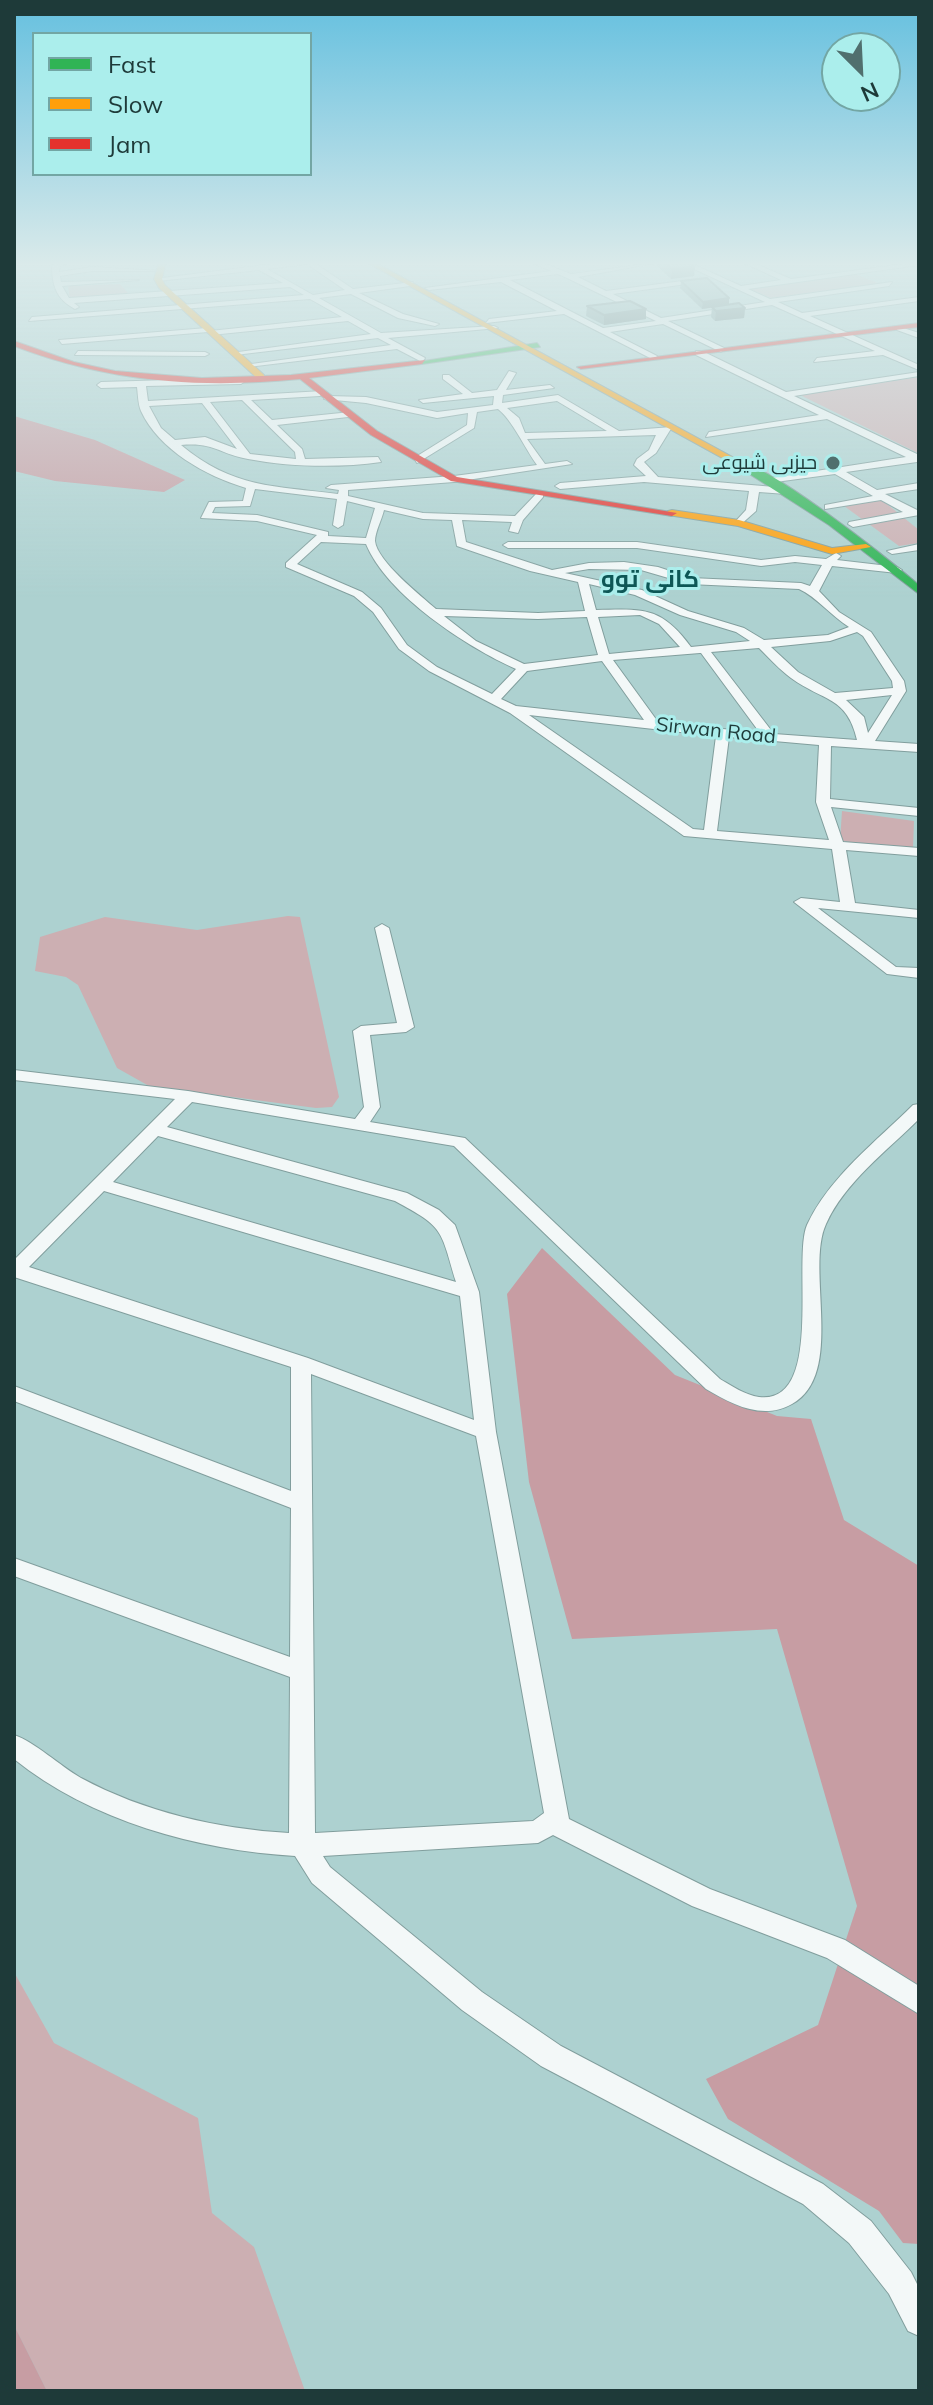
<!DOCTYPE html>
<meta charset="utf-8">
<style>
body{margin:0}
#map{position:relative;width:933px;height:2405px;overflow:hidden;background:#add1d0;font-family:Mulish,sans-serif}
canvas{display:block}
.frame{position:absolute;inset:0;border:16px solid #1e3a39;pointer-events:none}
.legend{position:absolute;left:32px;top:32px;width:280px;height:144px;box-sizing:border-box;background:#abeeec;border:2px solid #73a6a4;margin:0;padding:10px 14px;list-style:none;font-size:24px;color:#1e3a39}
.legend li{display:flex;align-items:center;gap:16px;height:40px}
.legend b{width:40px;border:2px solid #73a6a4}
.north{position:absolute;left:821px;top:32px;width:80px;height:80px;box-sizing:border-box;background:#abeeec;border:2px solid #73a6a4;border-radius:50%;rotate:156deg;font-size:22px;font-weight:700;line-height:32px;text-align:center;color:#1e3a39}
.north::after{content:'';display:block;margin:auto;width:28px;height:36px;background:#506f6e;clip-path:polygon(50% 0,100% 100%,50% 72%,0 100%)}
</style>
<div id="map">
<canvas width="933" height="2405"></canvas>
<div class="frame"></div>
<ul class="legend">
<li><b style="height:10px;background:#30b455"></b>Fast</li>
<li><b style="height:10px;background:#ff9f0a"></b>Slow</li>
<li><b style="height:10px;background:#e5322d"></b>Jam</li>
</ul>
<div class="north">N</div>
</div>
<script>
const c = document.querySelector('canvas').getContext('2d');
c.lineJoin = 'round';
function fillPath(path, color) { c.fillStyle = color; c.fill(path, 'evenodd'); }
function trace(path, color, width, dash) { c.strokeStyle = color; c.lineWidth = width; c.lineCap = dash ? 'butt' : 'round'; c.setLineDash(dash || []); c.stroke(path); }
function write(font, color, halo, rows, align = 'center') {
  c.font = font + ' Mulish,Cairo,sans-serif'; c.lineWidth = 6; c.setLineDash([]); c.textBaseline = 'middle'; c.strokeStyle = halo; c.fillStyle = color; for (const [text, x, y, turn = 0] of rows) {
    c.save(); c.translate(x, y); c.rotate((+turn || 0) * Math.PI / 180); c.textAlign = isNaN(turn) ? turn : align; if (halo) c.strokeText(text, 0, 0); c.fillText(text, 0, 0); c.restore();
  }
}
fillPath(new Path2D(`
 M856 274 880 284 771 298 747 288Z
 M120 284 130 295 70 299 68 286Z
 M919 377 918 453 800 395Z
 M882 500 919 530V543L899 546 844 506Z
 M842 811 914 821 913 848 840 841Z
 M288 916 300 917 339 1097 332 1107 316 1108 149 1086 117 1068 78 985 66 977 35 971 40 937 105 917 197 930Z
 M14 1972 54 2043 198 2118 212 2213 254 2247 305 2391H47L14 2325Z`), '#ccafb2');
fillPath(new Path2D(`
 M14 416 95 440 185 480 164 492 55 481 14 471Z
 M542 1248 675 1375 777 1416 811 1419 844 1520 919 1566V2244L903 2243 879 2211 728 2119 706 2079 818 2025 857 1906 777 1629 572 1639 529 1482 507 1294Z
 M14 2325 47 2391H14Z`), '#c79da3');
const street = new Path2D(`
 M59 262H70L60 266 59 272 92 267 162 271H92L60 276 61 282 139 280 62 286 69 298 283 283 259 270 158 281 154 279 288 262H313L353 289 413 282 410 286 359 293 403 314 439 324 435 326 398 318 351 294 319 298 381 333 494 326 498 328 388 338 425 358 422 362 397 349 248 367 244 365 391 345 378 338 235 355 231 353 371 334 348 321 211 335 208 332 62 344 59 340 207 328 210 331 342 317 310 299 29 321 32 317 304 295 290 287 74 303 79 307 75 309C56 299 52 285 52 265ZM307 264 345 290 313 295 267 269Z
 M530 262H540L571 274 661 262 578 277 606 291 705 278 702 282 613 294 661 318 765 302 679 262H688L741 286 781 280 742 262H751L791 279 919 262V265L748 289 770 299 892 282 889 286 778 302 802 313 919 297V301L810 316 919 365V370L883 355 814 362 817 358 875 351 772 305 668 321 724 348 721 352 663 324 610 332 657 356 654 360 564 314 486 323 489 319 557 311 501 282 429 290 425 288 551 271ZM558 274 567 278 656 321 603 328 510 280Z
 M897 326 919 333V338L897 330Z
 M78 351 205 352 209 354 205 356 75 355Z
 M696 351H702L786 392 919 372V376L794 396 919 455 917 462 846 472 877 490 919 483V489L885 494 919 511V515L853 527 848 524 849 522 903 512 881 500 825 509V505L873 496 835 474 768 483 766 481 771 478 906 457 827 419 706 437 709 432 819 415 696 355Z
 M509 371 516 373 506 390 550 385 554 388 503 395 502 403 558 395 619 431 672 427 656 453 644 462 658 477 786 488 791 491 786 494 759 492 756 511 739 526 734 523 746 510 749 491 644 482 560 489 555 486 560 483 646 476 634 465 637 459 649 450 656 435 527 439 545 464 567 461 572 464 454 482 348 490V496L423 513 515 516 537 493H543V497L523 520 518 533 509 531 512 522 462 520 466 542 552 570 589 563 624 562 658 567 691 578 801 583 810 586 822 565 795 562 761 566 637 548H508L503 545 508 542H637L761 560 795 556 826 559 836 553 841 556 837 560 897 567 902 570 897 573 832 566 819 591 839 612 871 632 904 681 906 691 875 741 919 744V752L831 746 830 799 919 808V816L831 807 843 842 919 848V856L846 850 855 903 919 910V918L818 908 896 967 919 968V978L887 974 794 902 801 898 840 902 832 849 684 836 510 713 429 671 399 649 373 612 354 596 286 567V563L317 535 257 521 201 518 209 502 243 501 246 488C206 476 159 450 141 411 138 404 138 395 137 387L101 388 97 385 101 382 241 378 245 381 241 384 146 386 148 401 323 391 320 396 251 400 272 420 351 412 348 417 277 425 302 449 305 459 378 457 381 462C339 468 290 467 248 459 219 454 215 442 181 445 232 488 275 486 338 494L339 490 326 488 331 485 454 476 537 465C524 447 513 421 498 409L477 412 474 428 417 463 414 458 467 425 468 413 437 418 366 403 324 399 328 396 366 397 437 412 493 405 494 396 423 403 419 400 463 394 443 379V375H449L472 393 497 390ZM242 400 295 452 296 459 250 454 210 402ZM557 401 607 431 525 433 519 418 507 408ZM202 403 237 449 205 437 175 440 161 428 149 406ZM255 489 337 499 333 525 338 528 343 525 347 501 375 508 366 538 328 536V532L257 515 212 513 215 507 250 506ZM384 510 423 519 452 520 457 546 530 571 578 582 585 611 538 613 436 609C421 596 377 561 375 541 375 532 382 519 384 510ZM321 542 366 544C387 595 467 647 516 669L492 694 437 667 407 645 381 608 362 592 297 564ZM589 569 641 570 689 584 799 589C817 597 831 616 849 627L828 635 764 640 744 628 688 611 642 590 565 573ZM589 584 635 595 680 615 736 632 750 641 691 647C661 606 643 609 596 610ZM640 615 659 624 680 647 609 654 598 617ZM444 616 538 619 587 617 598 655 524 664 476 641ZM857 632 863 636 892 681 893 688 835 693 798 672 771 647 830 641ZM759 648C769 658 780 670 791 678 824 702 847 696 857 740L774 734 711 652ZM700 653H701L760 733 658 722 613 660ZM602 661 644 720 516 706 501 699 527 671ZM892 695 868 733 864 717 846 700ZM529 715 716 736 704 830 693 829ZM729 737 819 745 816 802 829 840 717 831Z
 M919 544V550L892 554 887 551Z
 M382 924 389 928 414 1027 406 1032 370 1035 380 1107 370 1122 465 1138 720 1379C732 1386 745 1395 759 1397 825 1405 792 1259 807 1225 829 1177 877 1141 913 1105L919 1104V1119C888 1150 844 1183 826 1224 805 1269 846 1374 792 1404 762 1421 732 1404 706 1389L454 1146 192 1102 167 1127 407 1193 439 1210 455 1225 479 1292 496 1432 569 1819 710 1889 845 1940 919 1986V2014L827 1958 692 1906 553 1835 538 1843 323 1856 330 1867 482 1992 561 2046 823 2184 871 2221 911 2272 919 2288V2336L908 2331 889 2294 849 2243 803 2204 541 2066 462 2010 312 1883 295 1856C197 1850 91 1821 14 1759V1735C35 1742 60 1766 81 1778 144 1812 218 1829 289 1833L290 1677 14 1576V1558L290 1657 291 1508 14 1401V1386L291 1491V1367L14 1277V1260L175 1099 14 1080V1070L188 1091 355 1119 364 1107 353 1031 361 1026 397 1023 375 928ZM158 1136 395 1201C445 1228 440 1229 456 1282L113 1182ZM104 1191 460 1296 474 1420 308 1358 29 1267ZM311 1374 476 1436 544 1813 533 1821 315 1833Z`);
const fast = new Path2D(`
 M537 343 540 347 422 364 418 362Z
 M737 462C766 461 892 562 919 585V594L829 525 737 466Z`);
const slow = new Path2D(`
 M159 262H166L162 279 165 285 264 375V379H258L159 288 154 279Z
 M366 262H374L745 464 737 466Z
 M672 510 739 520 832 548 866 544 871 547 832 554 738 526 668 515V511Z`);
const jam = new Path2D(`
 M919 323V327L581 369 577 367Z
 M14 341 74 362 115 371 202 378 291 375 425 360 422 364 309 378 377 431 457 477 677 513 672 516 451 481 371 435 300 379C199 389 109 382 14 346Z`);
trace(street, '#819e9d', 2);
trace(fast, '#819e9d', 2);
trace(slow, '#819e9d', 2);
trace(jam, '#819e9d', 2);
fillPath(street, '#f3f8f8');
fillPath(fast, '#30b455');
fillPath(slow, '#ff9f0a');
fillPath(jam, '#e5322d');
fillPath(new Path2D(`
 M657 262H685L695 266 694 276 671 279 657 266Z
 M681 281 729 298V305L702 309 680 288Z
 M587 306 646 309V319L604 325 586 316Z
 M712 307 745 308 744 318 715 321 711 317Z`), '#729594');
fillPath(new Path2D(`
 M695 266 694 276 671 279 672 269Z
 M729 298V305L702 309 703 302Z
 M745 308 744 318 715 321 716 311Z
 M646 309V319L604 325V315Z`), '#5d7978');
const building = new Path2D(`
 M664 262H685L695 266 672 269Z
 M707 278 729 298 703 302 681 281Z
 M630 301 646 309 604 315 587 306Z
 M739 303 745 308 716 311 712 307Z`);
fillPath(building, '#85adac');
trace(building, '#5d7978', 2);
const sky = c.createLinearGradient(0, 0, 0, 599);
sky.addColorStop(0, '#65c0df');
sky.addColorStop(0.44, '#daeaea');
sky.addColorStop(1, '#daeaea00');
c.fillStyle = sky;
c.fillRect(0, 0, 933, 599);
for (const [x, y, r, color] of [
 [833,463,8,"#506f6e"]
]) { const dot = new Path2D(); dot.arc(x, y, r, 0, 2 * Math.PI); c.fillStyle = color; c.fill(dot); trace(dot, '#abeeec', 3); }
write('20px', '#1e3a39', '#abeeec', [
 ["حیزبی شیوعی",817,463]
], 'right');
write('20px', '#1e3a39', '#abeeec', [
 ["Sirwan Road",716,731,6]
]);
write('bold 24px', '#0d5756', '#abeeec', [
 ["کانی توو",650,580]
]);
</script>
